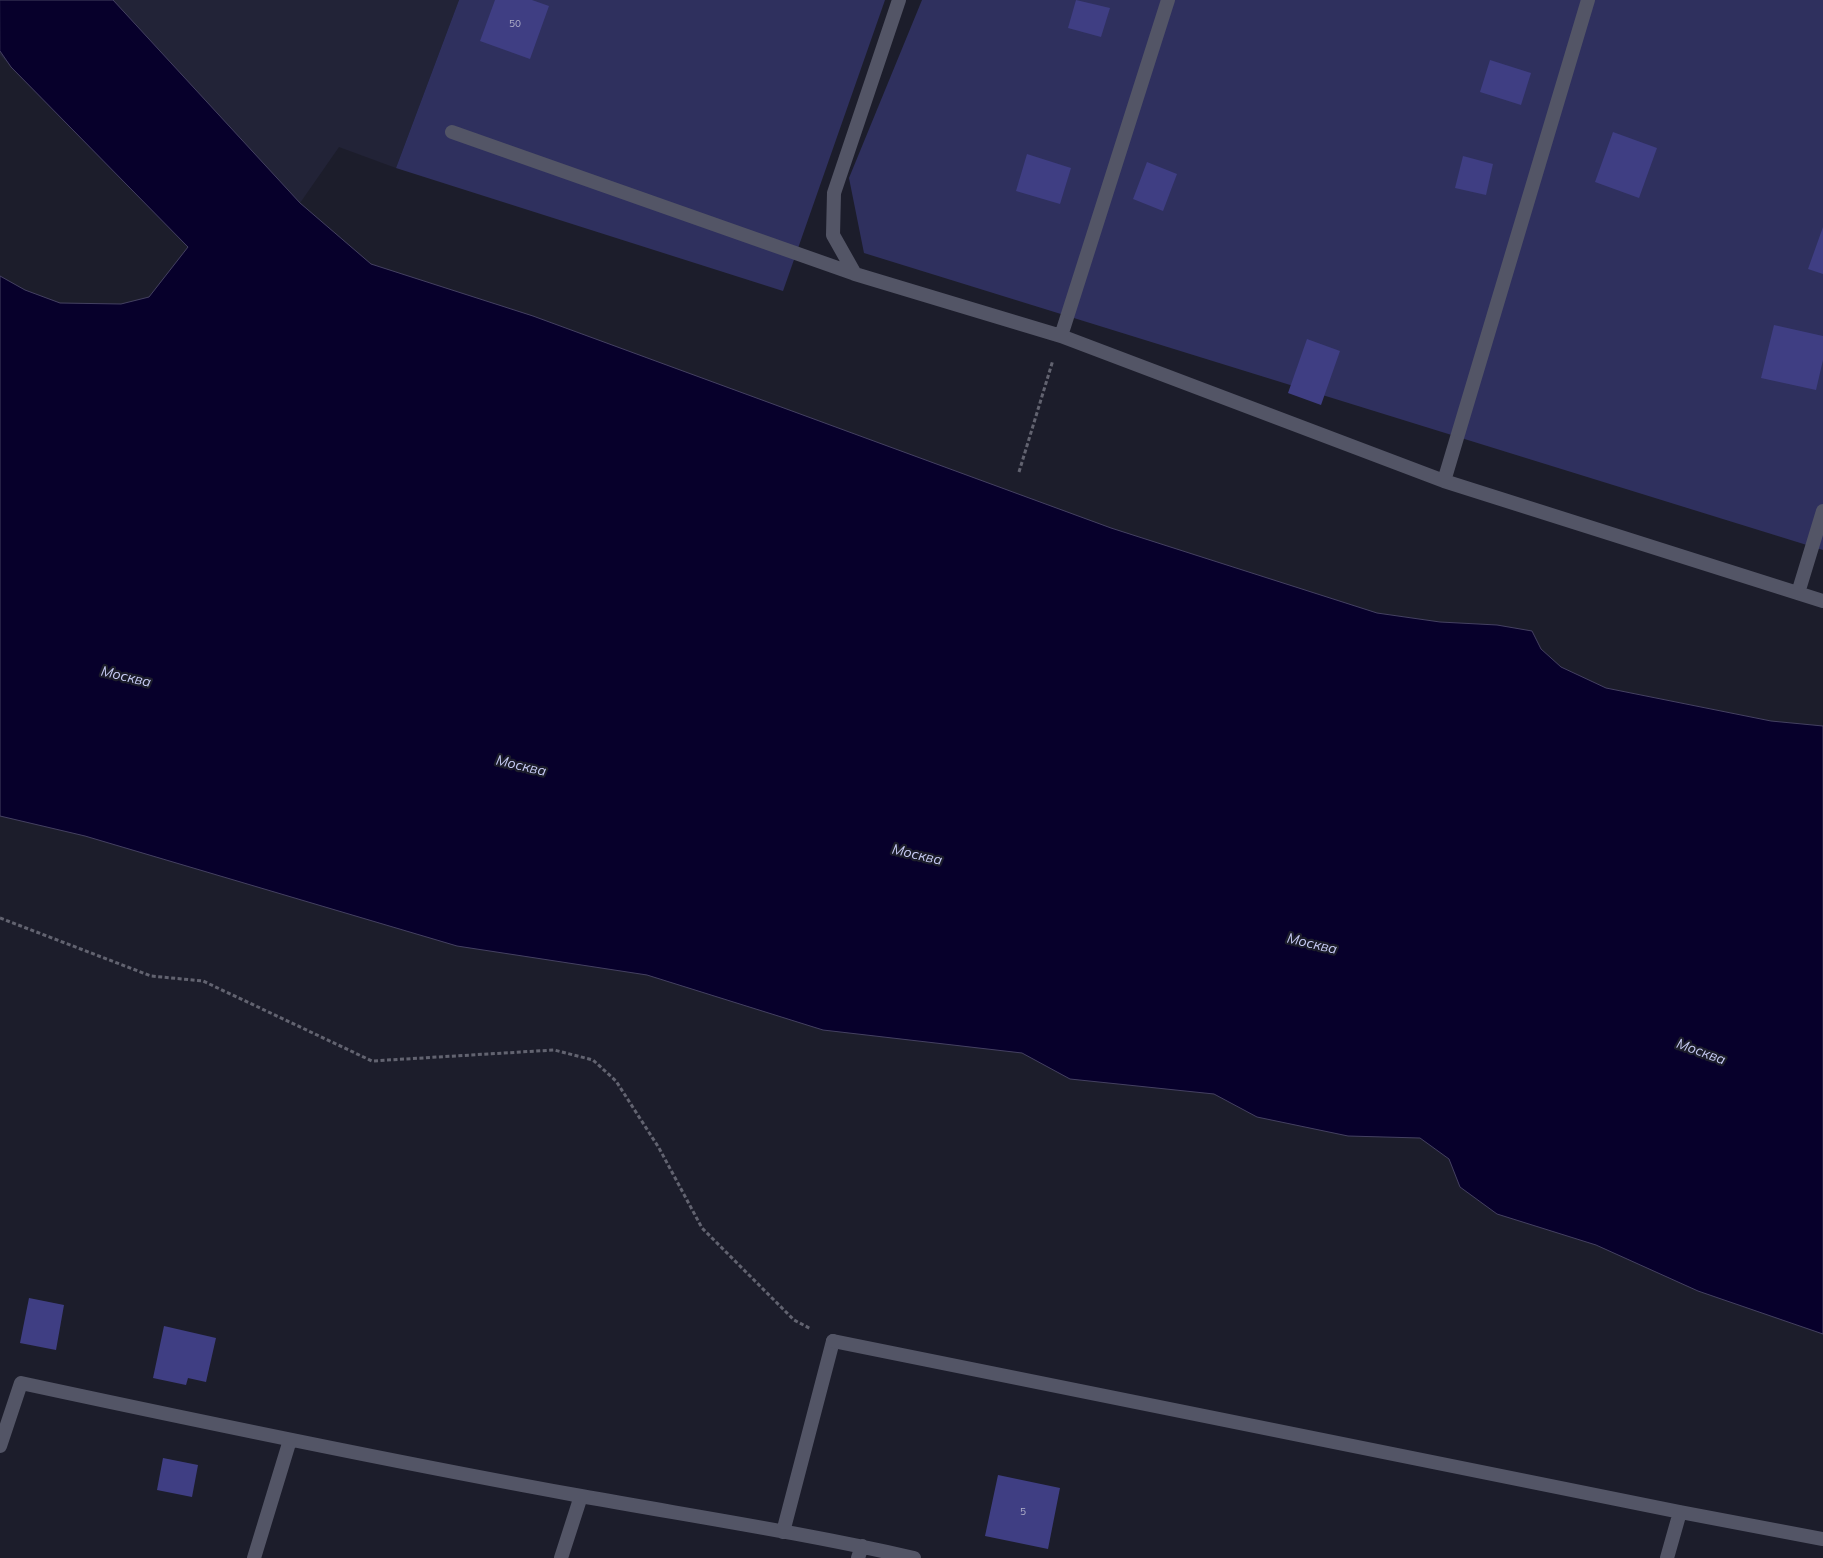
<!DOCTYPE html>
<meta charset="utf-8">
<style>
body{margin:0}
canvas{display:block;background:#1c1d2b}
</style>
<canvas width="1823" height="1558"></canvas>
<script>
const c = document.querySelector('canvas').getContext('2d');
c.lineJoin = 'round';
function fillPath(path, color) { c.fillStyle = color; c.fill(path, 'evenodd'); }
function trace(path, color, width, dash) { c.strokeStyle = color; c.lineWidth = width; c.lineCap = dash ? 'butt' : 'round'; c.setLineDash(dash || []); c.stroke(path); }
function write(font, color, halo, rows, align = 'center') {
  c.font = font + ' Mulish,sans-serif'; c.lineWidth = 4.5; c.setLineDash([]); c.textBaseline = 'middle'; c.strokeStyle = halo; c.fillStyle = color; for (const [text, x, y, turn = 0] of rows) {
    c.save(); c.translate(x, y); c.rotate((+turn || 0) * Math.PI / 180); c.textAlign = isNaN(turn) ? turn : align; if (halo) c.strokeText(text, 0, 0); c.fillText(text, 0, 0); c.restore();
  }
}
fillPath(new Path2D(`
 M0 0H459L396 168 339 147 300 203 188 247 0 55Z`), '#222337');
fillPath(new Path2D(`
 M459 0H885L783 291 396 168Z
 M922 0H1823V550L864 253 849 178Z`), '#2f305e');
const water = new Path2D(`
 M0 0H113L300 203 371 264 533 316 1111 528 1377 613 1440 622 1497 625 1532 631 1541 649 1561 667 1606 688 1771 721 1823 726V1334L1698 1291 1596 1245 1497 1214 1460 1187 1449 1159 1420 1138 1348 1136 1257 1117 1214 1094 1070 1079 1022 1053 823 1030 647 975 457 946 85 836 0 816V276L25 290 60 303 121 304 149 297 188 247 11 67 0 51Z`);
fillPath(water, '#07002b');
trace(water, '#444061', 1);
fillPath(new Path2D(`
 M495 0H532L549 6 530 59 480 41Z
 M1076 0 1110 8 1101 37 1068 28Z
 M1490 60 1531 73 1521 105 1480 92Z
 M1613 132 1657 148 1639 198 1595 182Z
 M1027 154 1071 168 1060 204 1016 191Z
 M1463 156 1493 164 1486 195 1455 188Z
 M1147 162 1177 174 1163 211 1133 199Z
 M1823 227V274L1808 269Z
 M1774 325 1823 336V360L1816 390 1761 378Z
 M1307 339 1340 351 1321 405 1288 393Z
 M29 1298 64 1305 56 1350 20 1343Z
 M164 1326 216 1338 206 1382 188 1378 186 1385 153 1378Z
 M163 1458 198 1465 192 1497 157 1490Z
 M998 1475 1060 1488 1048 1549 985 1536Z`), '#3f3e83');
trace(new Path2D(`
 M1019 472 1053 360
 M0 918 151 976 203 981 372 1061 554 1050 593 1060 616 1081 659 1148 702 1228 794 1320 811 1329`), '#626370', 3, [4, 2.5]);
trace(new Path2D(`
 M0 1446 21 1383C207 1423 394 1462 581 1496 692 1516 804 1533 914 1558
 M783 1532 833 1341
 M254 1558 290 1440
 M561 1558 581 1496
 M858 1558 862 1546`), '#535566', 14);
trace(new Path2D(`
 M899 0 834 193 833 235 855 274 1061 336 1444 481 1823 601
 M452 132 855 274
 M1061 336 1168 0
 M1444 481 1588 0
 M1798 593 1823 511
 M833 1341 1680 1512 1823 1539
 M1667 1558 1680 1512`), '#535566', 14);
write('10px', '#afafc8', null, [
 ["50",515,24],
 ["5",1023,1512]
]);
write('italic 14px', '#c5c9f2', '#1c1d2b', [
 ["Москва",126,677,13],
 ["Москва",521,766,13],
 ["Москва",917,855,13],
 ["Москва",1312,944,13],
 ["Москва",1701,1052,20]
]);
</script>
